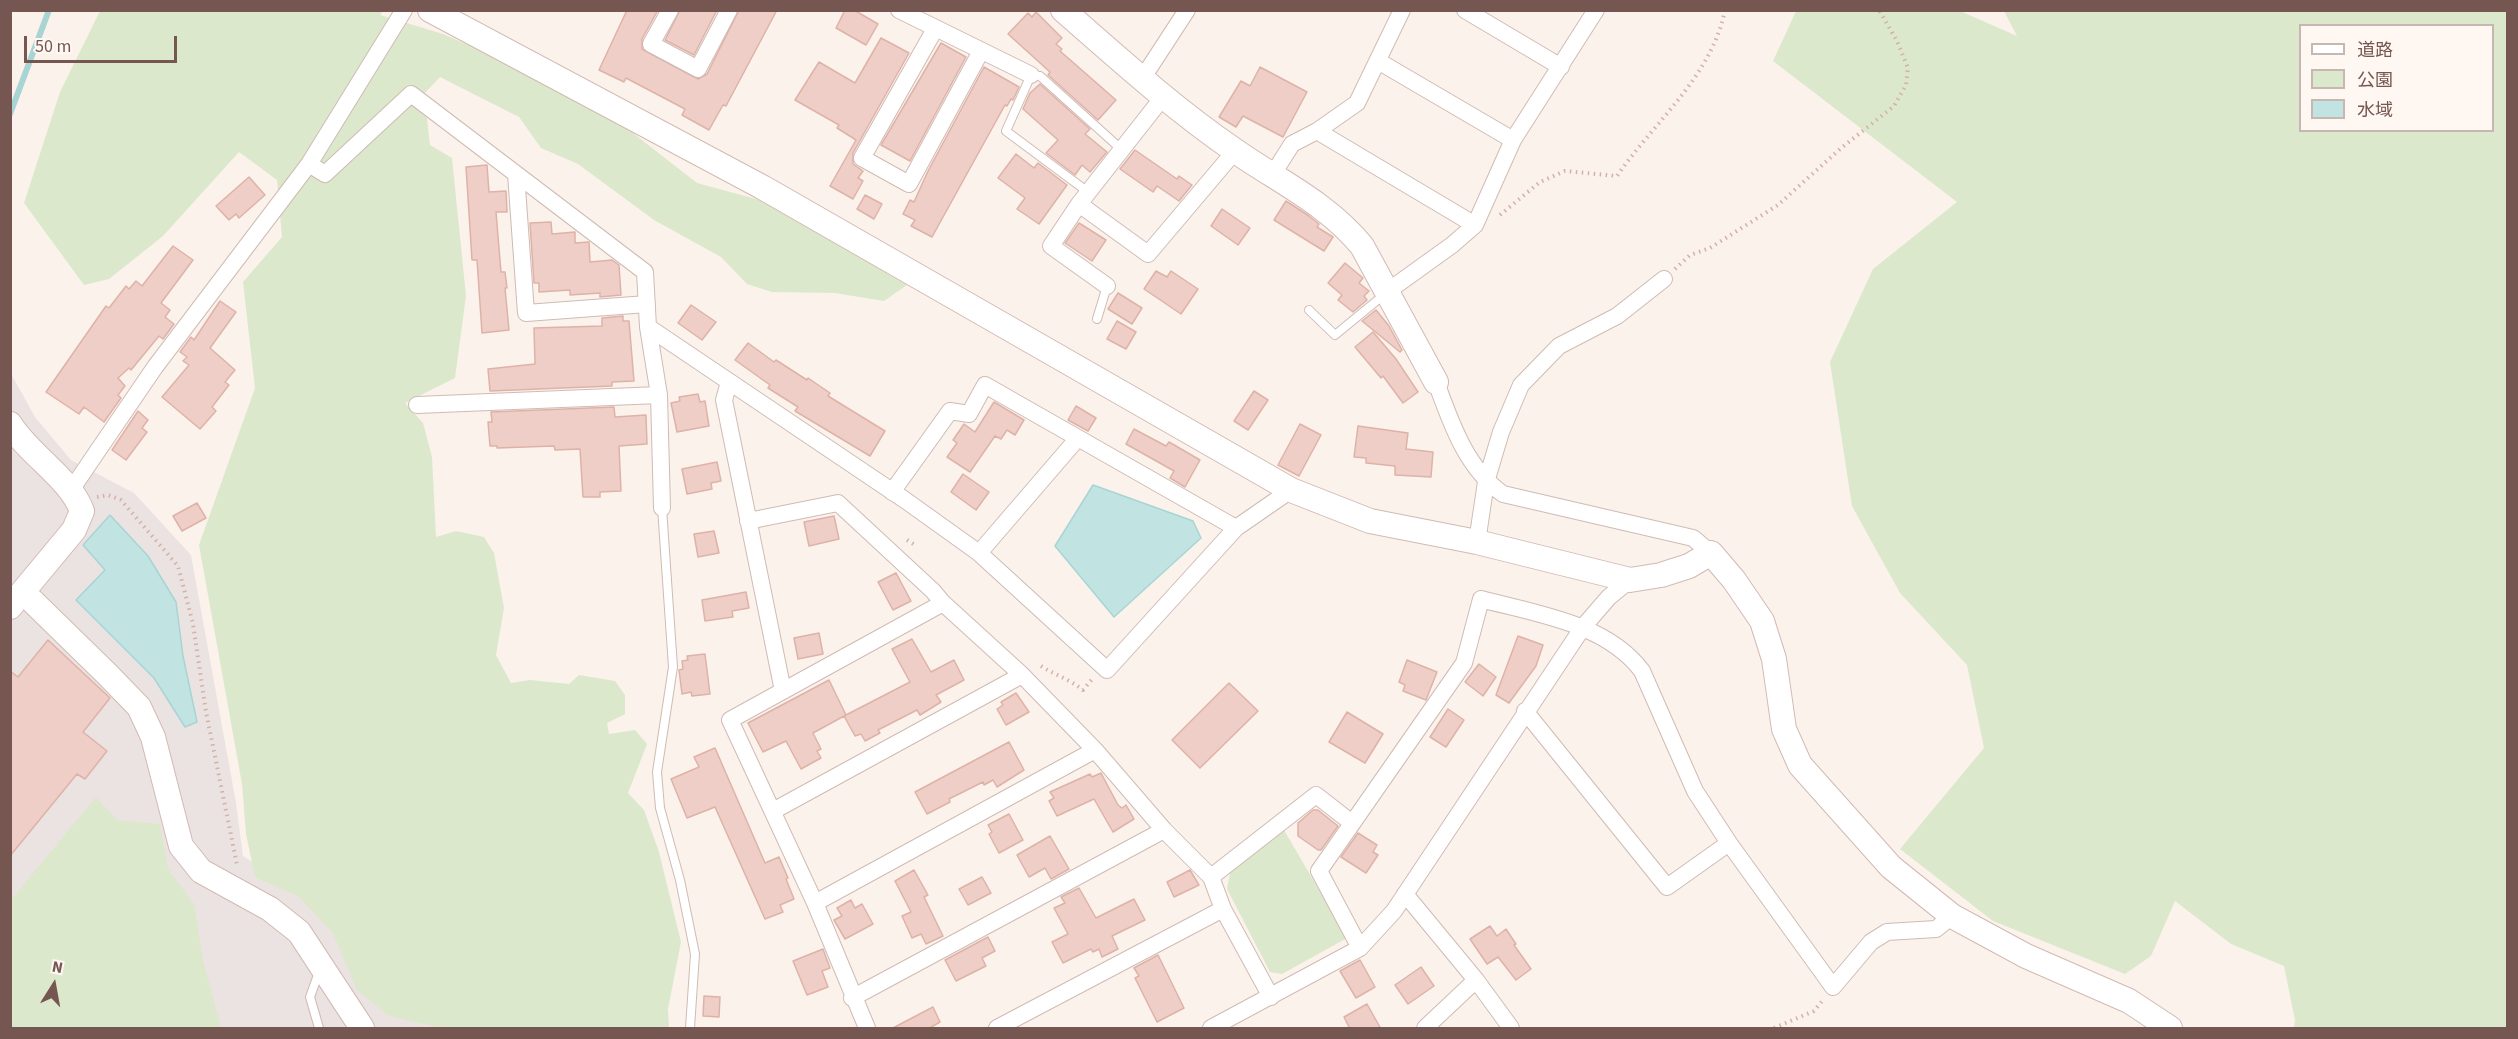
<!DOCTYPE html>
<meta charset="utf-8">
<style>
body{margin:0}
#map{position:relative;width:2518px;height:1039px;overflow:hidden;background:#fbf2ec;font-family:"Source Sans 3","Noto Sans JP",sans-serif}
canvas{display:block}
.frame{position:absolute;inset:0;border:12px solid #755650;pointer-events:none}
.legend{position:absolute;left:2299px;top:24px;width:195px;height:108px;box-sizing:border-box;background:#fef7f2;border:2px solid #c7b7b1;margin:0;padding:8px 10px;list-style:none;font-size:18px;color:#755650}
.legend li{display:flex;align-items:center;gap:12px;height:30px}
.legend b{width:30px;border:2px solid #c7b7b1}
.north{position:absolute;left:24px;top:955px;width:60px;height:60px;-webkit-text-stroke:4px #fef7f2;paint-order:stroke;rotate:11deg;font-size:16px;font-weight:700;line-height:24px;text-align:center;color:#755650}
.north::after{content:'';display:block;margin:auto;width:21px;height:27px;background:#755650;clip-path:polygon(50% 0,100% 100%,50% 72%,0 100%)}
.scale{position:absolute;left:24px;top:36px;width:153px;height:27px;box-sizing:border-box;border:3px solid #755650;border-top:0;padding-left:8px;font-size:18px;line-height:21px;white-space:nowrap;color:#755650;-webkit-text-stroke:4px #fef7f2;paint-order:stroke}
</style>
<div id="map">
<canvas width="2518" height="1039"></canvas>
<div class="frame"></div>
<ul class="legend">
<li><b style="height:8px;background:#fff"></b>道路</li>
<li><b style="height:16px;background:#dce8cb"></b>公園</li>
<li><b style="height:16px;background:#c1e4e2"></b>水域</li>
</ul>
<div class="north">N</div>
<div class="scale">50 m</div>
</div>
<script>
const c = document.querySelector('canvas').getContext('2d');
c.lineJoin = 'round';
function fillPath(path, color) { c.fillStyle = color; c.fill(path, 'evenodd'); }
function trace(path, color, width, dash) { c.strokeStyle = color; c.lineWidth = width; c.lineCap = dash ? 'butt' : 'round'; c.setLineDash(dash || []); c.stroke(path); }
fillPath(new Path2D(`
 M10 372 35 417 71 460 134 493 191 555 236 803 243 856 512 1028H11Z`), '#ebe3e1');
fillPath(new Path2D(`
 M100 11H383L380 15 443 34 526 70 620 123 697 183 767 202 907 285 884 301 835 293 772 292 747 284 721 257 654 220 578 164 541 148 519 117 440 77 424 94 430 145 452 158 466 296 455 378 405 403 423 423 432 457 436 537 456 531 484 537 494 553 504 608 496 655 511 683 530 680 569 684 579 675 615 681 625 695V714L607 723 609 734 635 730 647 744 628 793 644 810 659 852 681 942 668 1009 669 1028H442L389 1016 357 990 333 933 299 897 255 877 246 834 242 784 199 545 255 388 243 282 282 237 277 180 239 152 163 236 109 279 84 285 24 203 60 92Z
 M1796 11H1960L2017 36 2004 11H2507V1028H2294L2295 1020 2284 966 2231 944 2175 901 2151 956 2125 974 1993 921 1900 849 1984 748 1967 665 1900 593 1852 506 1830 362 1873 269 1957 202 1773 61ZM2300 26H2492V130H2300Z
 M96 797 117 820 160 824 168 869 194 904 203 960 221 1028H11V900Z
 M1284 830 1347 938 1282 974 1270 972 1227 889 1231 868Z`), '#dce8cb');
const water = new Path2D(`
 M1093 485 1193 521 1201 538 1114 617 1055 546Z
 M110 515 148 556 176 602 183 656 197 722 185 727 154 678 76 600 105 570 83 545Z`);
fillPath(water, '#c1e4e2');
trace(water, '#a8d4d3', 1.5);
trace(new Path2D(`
 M10 114 49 10`), '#a8d4d3', 6);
const building = new Path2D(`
 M627 10H658L642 39V49L698 79 707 74 739 10H777L726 106 723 105 709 130 682 115 685 109 626 78 624 82 599 70Z
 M680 10H717L694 55 665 40Z
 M845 10H854L878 24 866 45 836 28Z
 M1036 12 1062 38 1056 44 1062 49 1060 51 1116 100 1098 120 1048 75 1050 72 1008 34 1028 13 1032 17Z
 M881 38 909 53 853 153V164L863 171 858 178 863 181 853 199 830 186 856 140 837 128 839 125 795 100 819 62 855 83Z
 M941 43 966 57 910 161 881 145Z
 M984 67 1019 87 1013 100 1011 99 1007 106 1005 105 932 237 911 226 915 220 903 214 910 200 914 202 928 171Z
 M1260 67 1307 92 1283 137 1243 116 1236 127 1219 117 1241 81 1250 86Z
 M1040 84 1090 129 1085 134 1107 152 1090 172 1082 165 1075 175 1046 153 1058 140 1023 109 1030 93Z
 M1135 150 1177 179 1179 176 1192 185 1179 201 1157 186 1153 192 1120 169Z
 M1016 154 1034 168 1038 163 1067 185 1039 224 1017 209 1025 198 998 178Z
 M487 165 489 192 506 191 507 212H496L501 272H505L507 288H505L509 330 482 333 477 260H472L466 167Z
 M249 177 265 195 239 218 236 214 229 220 216 206Z
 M865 195 882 204 874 219 857 209Z
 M1286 201 1309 216 1319 224 1317 227 1333 237 1324 251 1274 220Z
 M1222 209 1250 228 1238 245 1211 226Z
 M551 222 552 234 575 232V243L589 242 590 262 612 260 619 265 621 295 600 297V293L570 295V290L539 292V283H534L530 223Z
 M1079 223 1106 240 1092 261 1065 243Z
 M173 246 193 260 161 303 170 310 165 317 174 324 163 339 159 336 131 370 129 368 118 378 125 386 118 395 121 398 104 422 84 407 79 414 46 392 106 306 109 308 126 286 129 289 136 281 142 286Z
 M1345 263 1363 278 1359 283 1369 291 1364 296 1367 300 1353 312 1338 300 1342 295 1328 283Z
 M1156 271 1167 277 1171 271 1198 289 1181 314 1144 289Z
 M1118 293 1142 308 1132 324 1108 309Z
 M220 301 236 312 210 348 235 370 225 382 229 385 212 407 216 411 200 429 162 397 189 365 183 361 187 357 180 352 191 337 194 340Z
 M691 305 716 322 702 340 678 323Z
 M1376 310 1389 326 1402 350 1400 352 1362 321Z
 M623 316V321H629L634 381 612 382V386L490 391 488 369 535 364 534 328 602 326V318Z
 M1117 321 1136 332 1126 349 1107 339Z
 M1373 332 1396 359 1418 392 1403 403 1383 376 1381 378 1355 347Z
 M748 343 774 362 776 360 807 380 808 378 830 393 828 396 885 431 870 456 795 411 798 407 768 388 770 385 735 360Z
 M1254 391 1268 400 1248 430 1234 421Z
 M698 394 700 402 705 401 709 426 677 432 671 403 680 401 679 397Z
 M994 402 1024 420 1015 435 1007 430 1001 439 995 436 970 472 947 457 957 443 953 440 964 424 975 432Z
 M1076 406 1096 418 1088 431 1068 420Z
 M614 407 615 417 646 415 647 444 619 446 621 491 600 492V497H583L580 449 555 450 554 446 497 448V446H490L488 422H492L491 412Z
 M138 411 148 420 142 428 147 432 126 460 112 450Z
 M1300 424 1321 435 1299 476 1278 465Z
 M1358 426 1408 433 1406 449 1433 452 1431 477 1395 475V466L1366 463V458L1354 457Z
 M1134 429 1166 446 1169 442 1200 460 1185 487 1170 478 1174 471 1126 444Z
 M717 462 721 481 711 483 712 489 687 494 682 469Z
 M963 474 989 492 976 510 951 492Z
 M197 503 206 518 182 531 173 516Z
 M834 516 839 539 809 546 804 522Z
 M714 531 719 553 698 557 694 534Z
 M896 573 911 601 893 610 878 582Z
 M746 592 749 608 732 611 733 617 705 621 702 600Z
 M819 633 823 654 798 659 794 638Z
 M1518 636 1543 645 1536 666 1509 703 1496 695Z
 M912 639 931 672 954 660 964 680 936 695 941 702 920 715 917 710 878 730 880 733 865 741 861 734 855 736 844 716 910 682 892 649Z
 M48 640 110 698 83 732 107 751 85 779 77 774 10 856V671L18 677Z
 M705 654 710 694 692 696 691 692 682 694 679 670 683 669 682 661 688 660 687 656Z
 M1407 660 1437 672 1426 700 1403 691 1405 685 1399 682Z
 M1479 664 1496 677 1483 696 1465 682Z
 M829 680 846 715 813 733 821 749 817 751 821 758 801 769 786 741 763 752 748 723Z
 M1229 683 1258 711 1200 768 1172 740Z
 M1016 693 1029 712 1006 725 997 709 1003 705 1001 702Z
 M1448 709 1464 720 1446 747 1430 737Z
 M1347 712 1383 734 1365 763 1329 742Z
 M1009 742 1024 770 997 787 993 780 984 785 983 782 949 799 950 802 927 814 915 792Z
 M715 748 765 863 779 857 788 878 786 879 794 899 780 905 783 912 765 919 715 807 687 818 671 779 699 767 694 757Z
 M1101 773 1118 805 1122 808 1126 805 1134 819 1113 832 1094 799 1057 816 1049 801 1054 798 1050 792 1090 774 1092 777Z
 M1313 810H1318L1338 826 1321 850H1318L1298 836V823Z
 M1009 814 1023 840 999 853 989 834 992 832 988 825Z
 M1358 833 1377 845 1373 852 1378 855 1366 873 1341 857Z
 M1050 836 1069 869 1051 879 1045 868 1029 877 1017 855Z
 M914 870 928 895 924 897 943 936 926 944 921 934 912 938 902 916 911 912 895 881Z
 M1190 870 1199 885 1174 897 1167 882Z
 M982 877 991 893 968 905 959 889Z
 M1079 888 1096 918 1134 899 1145 920 1112 936 1118 949 1102 957 1099 949 1093 952 1091 949 1063 963 1052 942 1068 934 1054 908 1065 903 1061 897Z
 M851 900 855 908 862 904 873 924 845 939 834 920 842 916 837 908Z
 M1490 926 1497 936 1506 929 1516 944 1514 945 1531 969 1516 980 1498 957 1487 964 1470 939Z
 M988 937 995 951 982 958 986 966 956 981 945 960Z
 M823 949 830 968 822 971 828 987 807 995 793 961Z
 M1158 955 1184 1008 1157 1022 1135 978 1139 976 1134 968Z
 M1360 960 1375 987 1356 998 1340 971Z
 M1421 967 1434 986 1408 1004 1395 985Z
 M704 996 720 997 719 1017 703 1016Z
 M1367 1004 1381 1029H1350L1344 1017Z
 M933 1007 940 1022 928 1029H891Z`);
fillPath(building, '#eecec6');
trace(building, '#dfb2a8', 1.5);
const lane = new Path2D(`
 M1088 192 1006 131 1031 75 1040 76 1121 149
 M1309 310 1335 335 1385 294
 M1097 319 1107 286
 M662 508 673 667 657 772 660 808 680 880 695 954 690 1028
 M319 1028 310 997 319 972`);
const street = new Path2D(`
 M670 10 651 44 698 69 729 10
 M899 10 1031 75
 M1465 10 1561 67
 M935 29 862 158 909 184 981 51
 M1378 61 1513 140
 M1142 79 1187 10
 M1317 131 1475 225
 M309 164 325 174 411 94 645 272 648 327 659 395 662 508
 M516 174 526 313 647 304
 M1273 174 1292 144 1317 131 1357 103 1402 10
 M1079 204 1148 254 1235 151
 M1107 286 1051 246 1079 204 1163 97
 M1388 291 1452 245 1475 225 1513 140 1596 10
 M648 327 905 500 979 553 1107 670 1236 528 1291 490
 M729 382 724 400 783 691
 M1436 382C1451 423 1466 468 1503 494L1693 538 1711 553
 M417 405 659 395
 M71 490 155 367 309 164 404 10
 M892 492 950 411 969 414 985 385 1236 528
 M748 521 838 503 933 591 943 603 1022 675 1095 750 1164 830 1211 877 1223 909 1271 997
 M1477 542 1486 482 1501 432 1521 385 1559 346 1617 316 1664 279
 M979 553 1078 438
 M1525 711 1667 887 1729 843
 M773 811 1022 675
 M1211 877 1316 795 1352 823
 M1405 894 1476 980 1511 1028
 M815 903 1095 750
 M1360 948 1319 871 1464 663 1481 599C1536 614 1606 623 1642 671L1695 791 1729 843 1833 987 1871 942 1887 932 1936 929 1952 916
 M852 998 1164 830
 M867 1028 815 903 730 720 943 603
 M997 1028 1223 909
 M1211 1028 1360 948 1394 911 1583 627 1609 597 1630 580
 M1425 1028 1476 980`);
const secondary = new Path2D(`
 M430 10 762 187 1291 490 1370 521 1477 542 1630 580 1661 575 1689 566 1711 553 1734 580 1762 621 1774 659 1784 729 1800 765 1891 867 1952 916 2026 956 2129 1001 2170 1028
 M1063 10C1119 59 1173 108 1234 150 1278 181 1327 203 1362 246L1436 382
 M10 424C29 455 70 478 82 511L74 530 10 607
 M23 592 107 674 139 707 153 737 181 846 201 871 270 909 299 932 362 1028`);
trace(lane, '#cfbbb4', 10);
trace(street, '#cfbbb4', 18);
trace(secondary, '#d2bab2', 26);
trace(new Path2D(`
 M1500 215 1540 182 1565 171 1617 176C1654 122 1712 76 1725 10
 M1675 269 1690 255 1710 248 1778 205 1840 149 1894 106 1906 85 1908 68 1897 41 1879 10
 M97 497 108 495 121 500 178 566 193 624 206 712 237 865
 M907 540 915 545
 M1041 666C1055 675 1069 679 1083 690L1093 678
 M1774 1028 1814 1011 1823 1000`), '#d3b1a8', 4, [1.5, 4.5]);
trace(lane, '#fff', 8);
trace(street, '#fff', 16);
trace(secondary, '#fff', 24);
</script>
